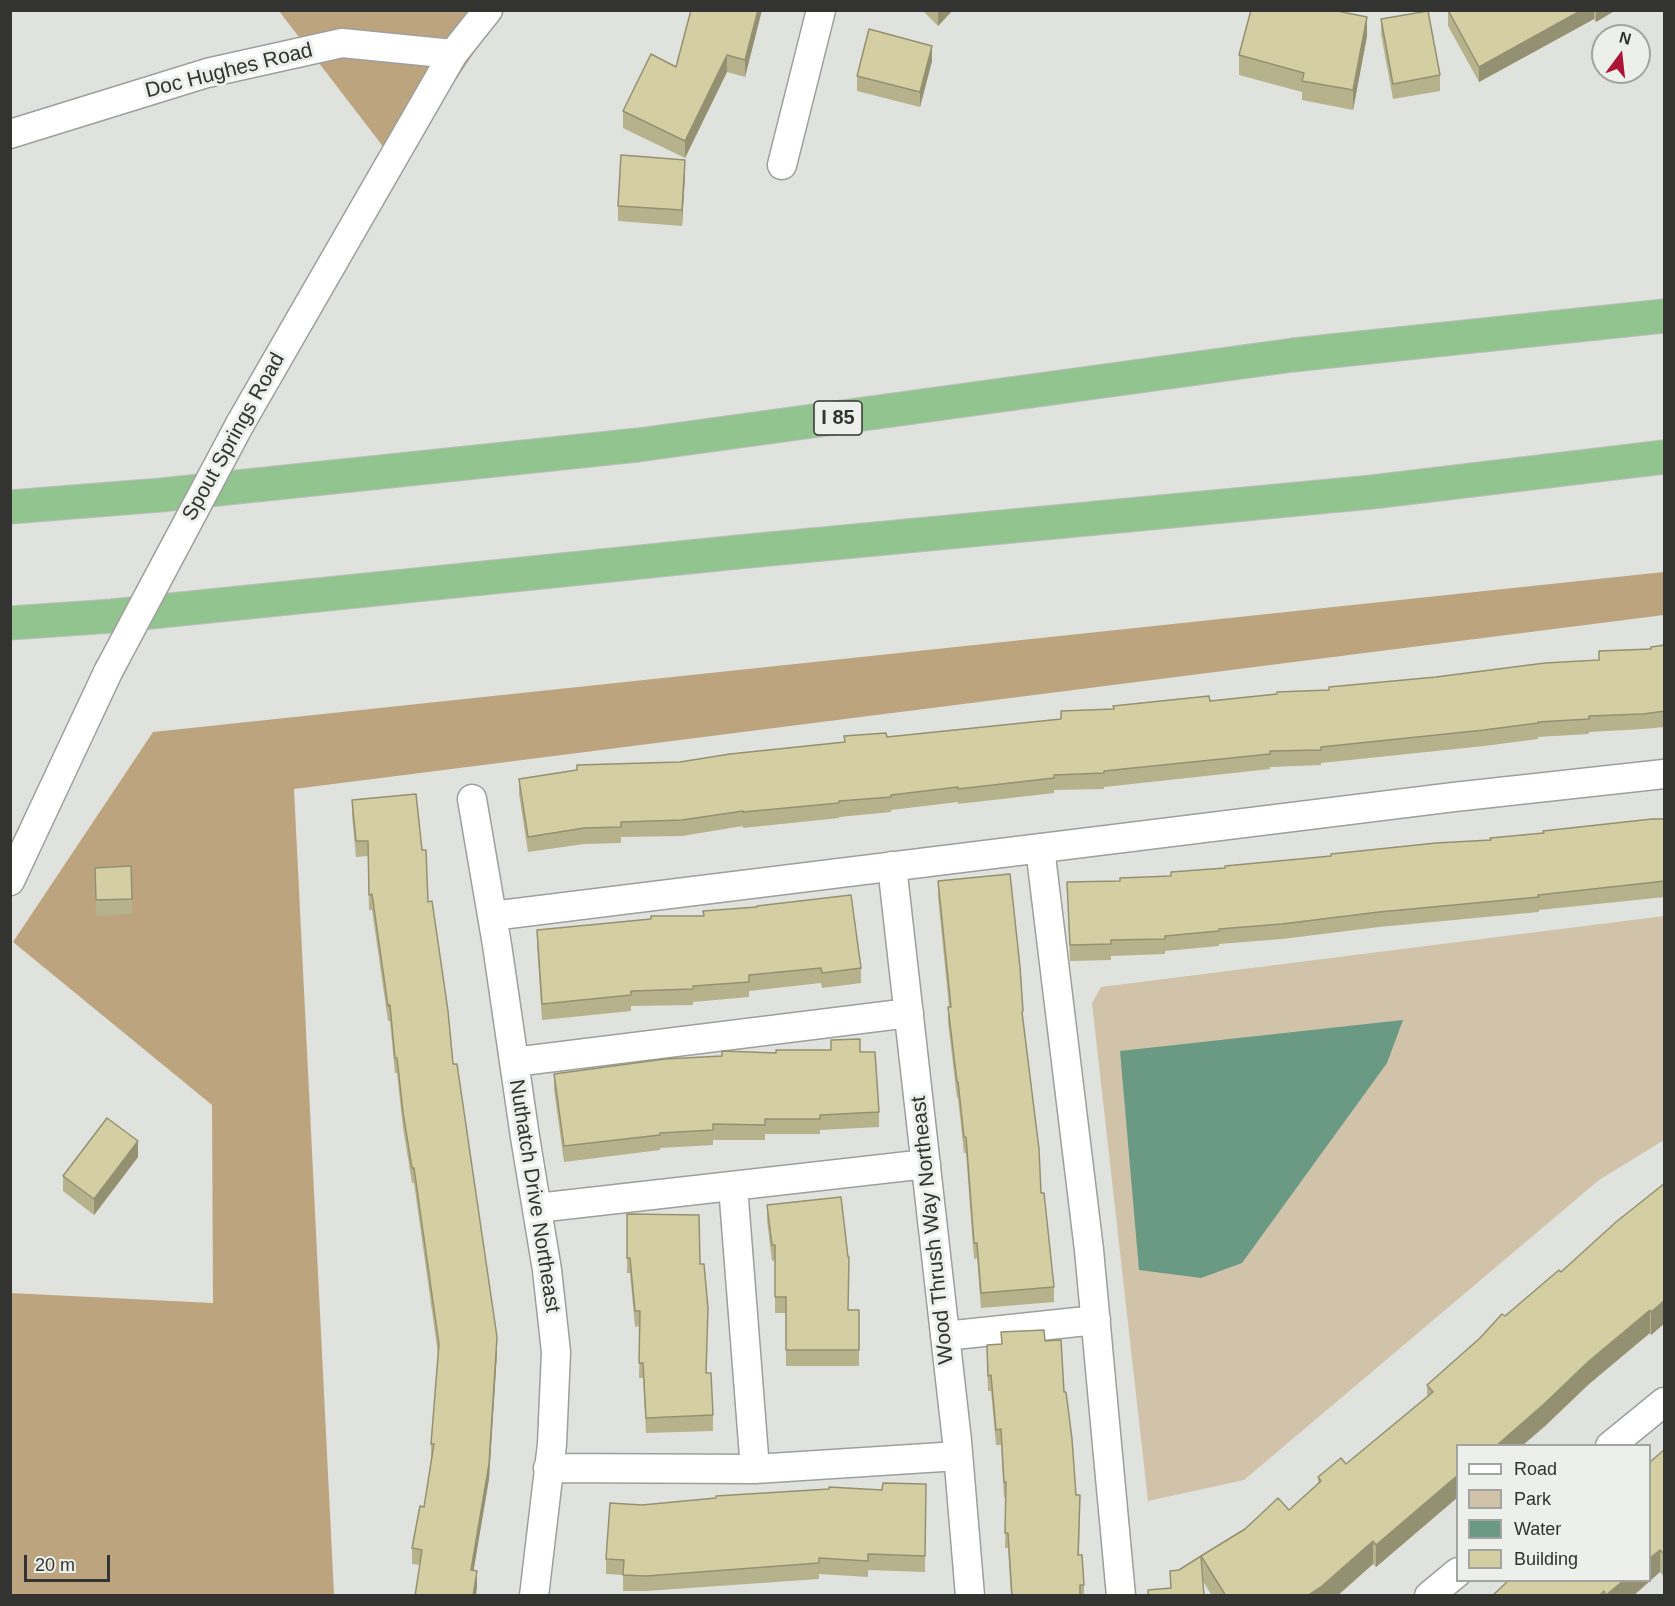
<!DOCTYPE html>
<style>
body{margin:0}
#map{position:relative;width:1675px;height:1606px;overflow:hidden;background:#e0e2de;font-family:Arial,sans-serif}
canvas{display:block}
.frame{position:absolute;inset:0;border:12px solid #333432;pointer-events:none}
.legend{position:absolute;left:1456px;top:1444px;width:195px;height:138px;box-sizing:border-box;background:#edefeb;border:2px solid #a3a4a1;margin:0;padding:8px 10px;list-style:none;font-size:18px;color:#333432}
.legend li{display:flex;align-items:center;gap:12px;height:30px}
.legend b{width:30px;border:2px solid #a3a4a1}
.north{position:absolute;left:1591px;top:24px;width:60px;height:60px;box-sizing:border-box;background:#edefeb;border:2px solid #a3a4a1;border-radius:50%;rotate:15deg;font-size:16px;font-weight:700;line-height:24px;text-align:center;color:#333432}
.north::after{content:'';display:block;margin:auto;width:21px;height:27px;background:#ab1434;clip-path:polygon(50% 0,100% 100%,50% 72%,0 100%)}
.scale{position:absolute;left:24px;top:1555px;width:86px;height:27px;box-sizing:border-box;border:3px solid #333432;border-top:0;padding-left:8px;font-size:18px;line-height:21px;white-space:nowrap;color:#333432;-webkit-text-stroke:4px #edefeb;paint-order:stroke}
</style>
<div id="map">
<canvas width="1675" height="1606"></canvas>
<div class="frame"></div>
<ul class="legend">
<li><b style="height:8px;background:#fff"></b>Road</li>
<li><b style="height:16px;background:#d1c2aa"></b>Park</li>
<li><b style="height:16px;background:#6a9984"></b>Water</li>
<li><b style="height:16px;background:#d4cfa3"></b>Building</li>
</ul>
<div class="north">N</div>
<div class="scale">20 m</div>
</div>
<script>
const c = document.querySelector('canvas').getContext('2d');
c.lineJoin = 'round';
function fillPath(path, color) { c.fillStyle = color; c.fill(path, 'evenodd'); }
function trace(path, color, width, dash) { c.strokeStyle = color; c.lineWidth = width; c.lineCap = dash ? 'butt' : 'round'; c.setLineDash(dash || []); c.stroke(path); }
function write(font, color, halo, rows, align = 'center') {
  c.font = font + ' Arial,sans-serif'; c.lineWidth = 6; c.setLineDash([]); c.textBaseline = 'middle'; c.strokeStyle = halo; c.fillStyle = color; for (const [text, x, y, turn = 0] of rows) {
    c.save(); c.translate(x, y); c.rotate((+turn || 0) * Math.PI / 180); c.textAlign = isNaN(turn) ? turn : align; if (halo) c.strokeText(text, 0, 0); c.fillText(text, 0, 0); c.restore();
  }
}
fillPath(new Path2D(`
 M1664 916V1140L1599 1180 1244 1480 1148 1501 1092 1003 1101 987Z`), '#d1c2aa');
fillPath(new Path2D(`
 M279 11H502L398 166Z
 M1664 572V615L294 789 334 1595H11L10 1293 213 1303 212 1105 13 942 153 732Z`), '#bca57e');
fillPath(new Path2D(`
 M1403 1020 1387 1063 1242 1263 1201 1278 1139 1270 1120 1051Z`), '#6a9984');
const minor = new Path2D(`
 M10 134 207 73 342 43 453 54
 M782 165 821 10
 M240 424 453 54 488 10
 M472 799 497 945 525 1137 547 1270 556 1352 552 1444 534 1596
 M1040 848 1089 1250 1121 1596
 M892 866 957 1441 970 1596
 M10 881 108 672
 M492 916 1454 797 1664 774
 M514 1062 909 1013
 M733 1186 755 1469
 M537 1208 926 1164
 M945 1336 1096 1320
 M1610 1446 1664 1402
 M548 1468 755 1469 958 1456
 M1429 1596 1458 1572`);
const highway = new Path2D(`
 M10 507 161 495 638 445 1293 355 1664 316
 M10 623 112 616 738 552 1372 492 1664 457`);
trace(minor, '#9e9f9c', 31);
trace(highway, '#bebebd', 35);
trace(minor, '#fff', 28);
trace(highway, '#91c48f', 33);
const minorBridge = new Path2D(`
 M108 672 240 424`);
trace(minorBridge, '#9e9f9c', 31, []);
trace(minorBridge, '#fff', 28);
fillPath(new Path2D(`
 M762 10 745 77 727 72 685 158 623 128V111L676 67Z
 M922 10H953L938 26Z
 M1616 10 1596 22 1594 19 1479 82 1448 26V11Z
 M1381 19 1440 75V91L1393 99 1381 34Z
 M1367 36 1353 110 1302 100V92L1239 75V55Z
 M932 61 920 107 857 91V76Z
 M685 175 682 226 618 221V206Z
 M1665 645V727L1643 729 1589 732V734L1538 737V739L1484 746 1321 763V765L1270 767V769L1104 787V789L1054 790V793L958 804V802L891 810V812L839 817V818L743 828V826L682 836 621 837V843L584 844 528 852 519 794V779L680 762 844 742V736L887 737 1061 719 1113 709 1329 690 1599 660Z
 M352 800 422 850 428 902 497 1353 489 1479 473 1571 477 1587 420 1565 412 1564V1548L424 1507 431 1459V1444L438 1354 414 1183H412L403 1128 397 1073H395L390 1021H388L372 910H369L368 856 356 857 352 815Z
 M1665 819V897L1539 910V912L1379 927 1282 939 1219 944V946L1165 951V954L1111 956V960L1070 961 1067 882 1120 881 1171 876 1225 868 1490 840Z
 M95 868 132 899V914L96 916Z
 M938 881 1023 1011V1026L1041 1193 1054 1287V1302L981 1308 977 1258 974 1259 966 1153H964L958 1098H957L948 1022V1007H949L938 896Z
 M537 930 861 968V983L822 988 821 983 749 991V997L693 1002V1005L631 1006V1011L542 1020 537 945Z
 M831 1040 860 1052 879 1112V1127L820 1130V1134H765V1140H713V1145L660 1148V1150L564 1162 554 1089V1074L722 1056 831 1050Z
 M138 1157 94 1215 63 1191V1176Z
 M1665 1183V1323L1651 1335 1650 1333 1589 1384 1544 1427 1458 1446V1497L1376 1567 1373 1564 1337 1596H1212L1203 1581 1170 1589V1571L1179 1570 1201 1556 1289 1510 1318 1484V1477L1346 1464 1427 1396V1385L1505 1316 1561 1272Z
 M767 1205 849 1310H859V1366H786V1313H775V1260L772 1261 767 1220Z
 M627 1214 700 1264 707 1373 713 1415V1431L646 1433 643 1378H639L640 1326 635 1327 630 1273H627Z
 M1001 1332 1045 1341 1064 1392 1076 1495 1080 1511 1079 1555 1084 1585V1596H1011L1008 1548H1005L1006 1497 1004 1498 1001 1445H996L991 1391H988L987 1360V1345L1001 1344Z
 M1665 1449V1578L1660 1572 1633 1596H1492Z
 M926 1484 925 1572 868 1570V1577L819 1574V1579L646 1591H623V1575L606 1574V1559L642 1505 882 1490Z`), '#b6b28c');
fillPath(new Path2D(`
 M758 10H762L745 77V60Z
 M938 10H953L938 26Z
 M1582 10H1594V19L1479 82V67Z
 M1596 10H1616L1596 22Z
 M1367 17V36L1353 110V90Z
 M932 46V61L920 107V92Z
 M727 55V72L685 158V141Z
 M685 160V175L682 226V210Z
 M138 1141V1157L94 1215V1199Z
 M1665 1300V1323L1651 1335V1312Z
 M1650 1310V1333L1589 1384 1544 1427 1522 1446H1496L1589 1361Z
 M497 1337V1353L489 1479 471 1586V1570Z
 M1458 1475V1497L1376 1567V1545Z
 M1373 1541V1564L1337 1596H1307Z
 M1660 1550V1572L1633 1596H1606L1623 1581H1650V1558Z
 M477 1571V1587L476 1596H473Z`), '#949172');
const building = new Path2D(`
 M691 10H758L745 60 727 55 685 141 623 111 651 54 676 67Z
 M1251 10H1332L1367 17 1353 90 1302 81 1304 73 1239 55Z
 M1448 10H1582L1479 67Z
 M1428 11 1440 75 1393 84 1381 19Z
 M869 29 932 46 920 92 857 76Z
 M621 155 685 160 682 210 618 206Z
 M1665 645V711L1643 714 1589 716V719L1538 722V723L1484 730 1321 747V750L1270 751V754L1104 771V773L1054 775V778L958 789V787L891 795V797L839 801V803L743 812V811L682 820 621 822V827L584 828 528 837 519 779 577 770V765L680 762 730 754 845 742 844 736 886 733 887 737 1061 719V711L1114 709 1113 706 1209 696 1210 701 1277 694V692L1329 690V687L1436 677 1545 663 1599 660V651L1651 649V647Z
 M416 794 422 850H426L428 902 432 901 448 1011 453 1064H457L497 1337 489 1464 471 1570 477 1571 473 1596H415L422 1550 412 1548 420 1506 424 1507 434 1444H431L439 1344 414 1168H412L403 1112 397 1058H395L390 1005 388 1006 372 894 369 895 368 841H356L352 800Z
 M1652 819H1665V881L1538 895 1539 897 1379 912 1282 924 1219 929V931L1165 936V939L1111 940V944L1070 945 1067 882 1120 881V878L1171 876V872L1225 868V866L1331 856V854L1436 843 1491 840 1490 838 1544 833 1543 831Z
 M131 866 132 899 96 900 95 868Z
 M1010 874 1020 967 1023 1011 1022 1012 1039 1149 1041 1193H1044L1054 1287 981 1293 977 1243H974L966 1137H964L958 1082H957L948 1007H951L938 881Z
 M851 895 861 968 822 973 821 968 749 975V982L693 986V989L631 991V995L542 1004 537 930 651 919V916H704L703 911 757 907V906Z
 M860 1039V1052H875L879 1112 820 1115V1119H765V1125L713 1124V1130L660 1133V1135L564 1146 554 1074 665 1059 722 1056V1051L776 1053V1050H831V1040Z
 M107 1118 138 1141 94 1199 63 1176Z
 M1665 1183V1300L1651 1312 1650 1310 1589 1361 1544 1404 1496 1446H1458V1475L1376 1545 1373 1541 1322 1586 1307 1596H1226L1201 1556 1245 1529 1278 1498 1289 1510 1321 1481 1318 1477 1341 1458 1346 1464 1433 1392 1427 1385 1480 1338 1502 1314 1505 1316 1559 1270 1561 1272 1616 1222Z
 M841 1197 848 1257H849L848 1310H859V1350H786V1297H775V1245H772L767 1205Z
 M627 1214 699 1215 700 1264H704L708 1308 706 1373H711L713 1415 646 1418 643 1363H639L640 1311H635L630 1258H627Z
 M1044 1330 1045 1341 1061 1340 1064 1392H1066L1072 1439 1076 1495H1080L1078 1555H1082L1084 1585H1080V1596H1012L1008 1533H1005L1006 1482H1004L1001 1429 996 1430 991 1375 988 1376 987 1345 1002 1344 1001 1332Z
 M1665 1449V1555L1660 1550 1650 1558V1462Z
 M883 1483 926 1484 925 1556 868 1554V1561L819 1558V1563L646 1576 623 1575 624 1560 606 1559 610 1503 642 1505 716 1498V1496L829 1489V1487L882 1490Z
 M1201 1556 1204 1596H1148V1590L1171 1588 1170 1571 1179 1570Z
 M1508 1581H1623L1606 1595 1604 1591 1599 1596H1492Z`);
fillPath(building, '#d4cfa3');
trace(building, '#949172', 1.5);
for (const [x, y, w] of [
 [838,418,48]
]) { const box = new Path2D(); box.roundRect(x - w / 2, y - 17, w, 34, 4.5); c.fillStyle = '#edefeb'; c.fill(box); trace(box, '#333432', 1.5); }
write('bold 20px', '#333432', null, [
 ["I 85",838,418]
]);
write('21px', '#333432', '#edefeb', [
 ["Doc Hughes Road",229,71,-14],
 ["Spout Springs Road",234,437,-61],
 ["Nuthatch Drive Northeast",534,1196,81],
 ["Wood Thrush Way Northeast",933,1230,-96]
]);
</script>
